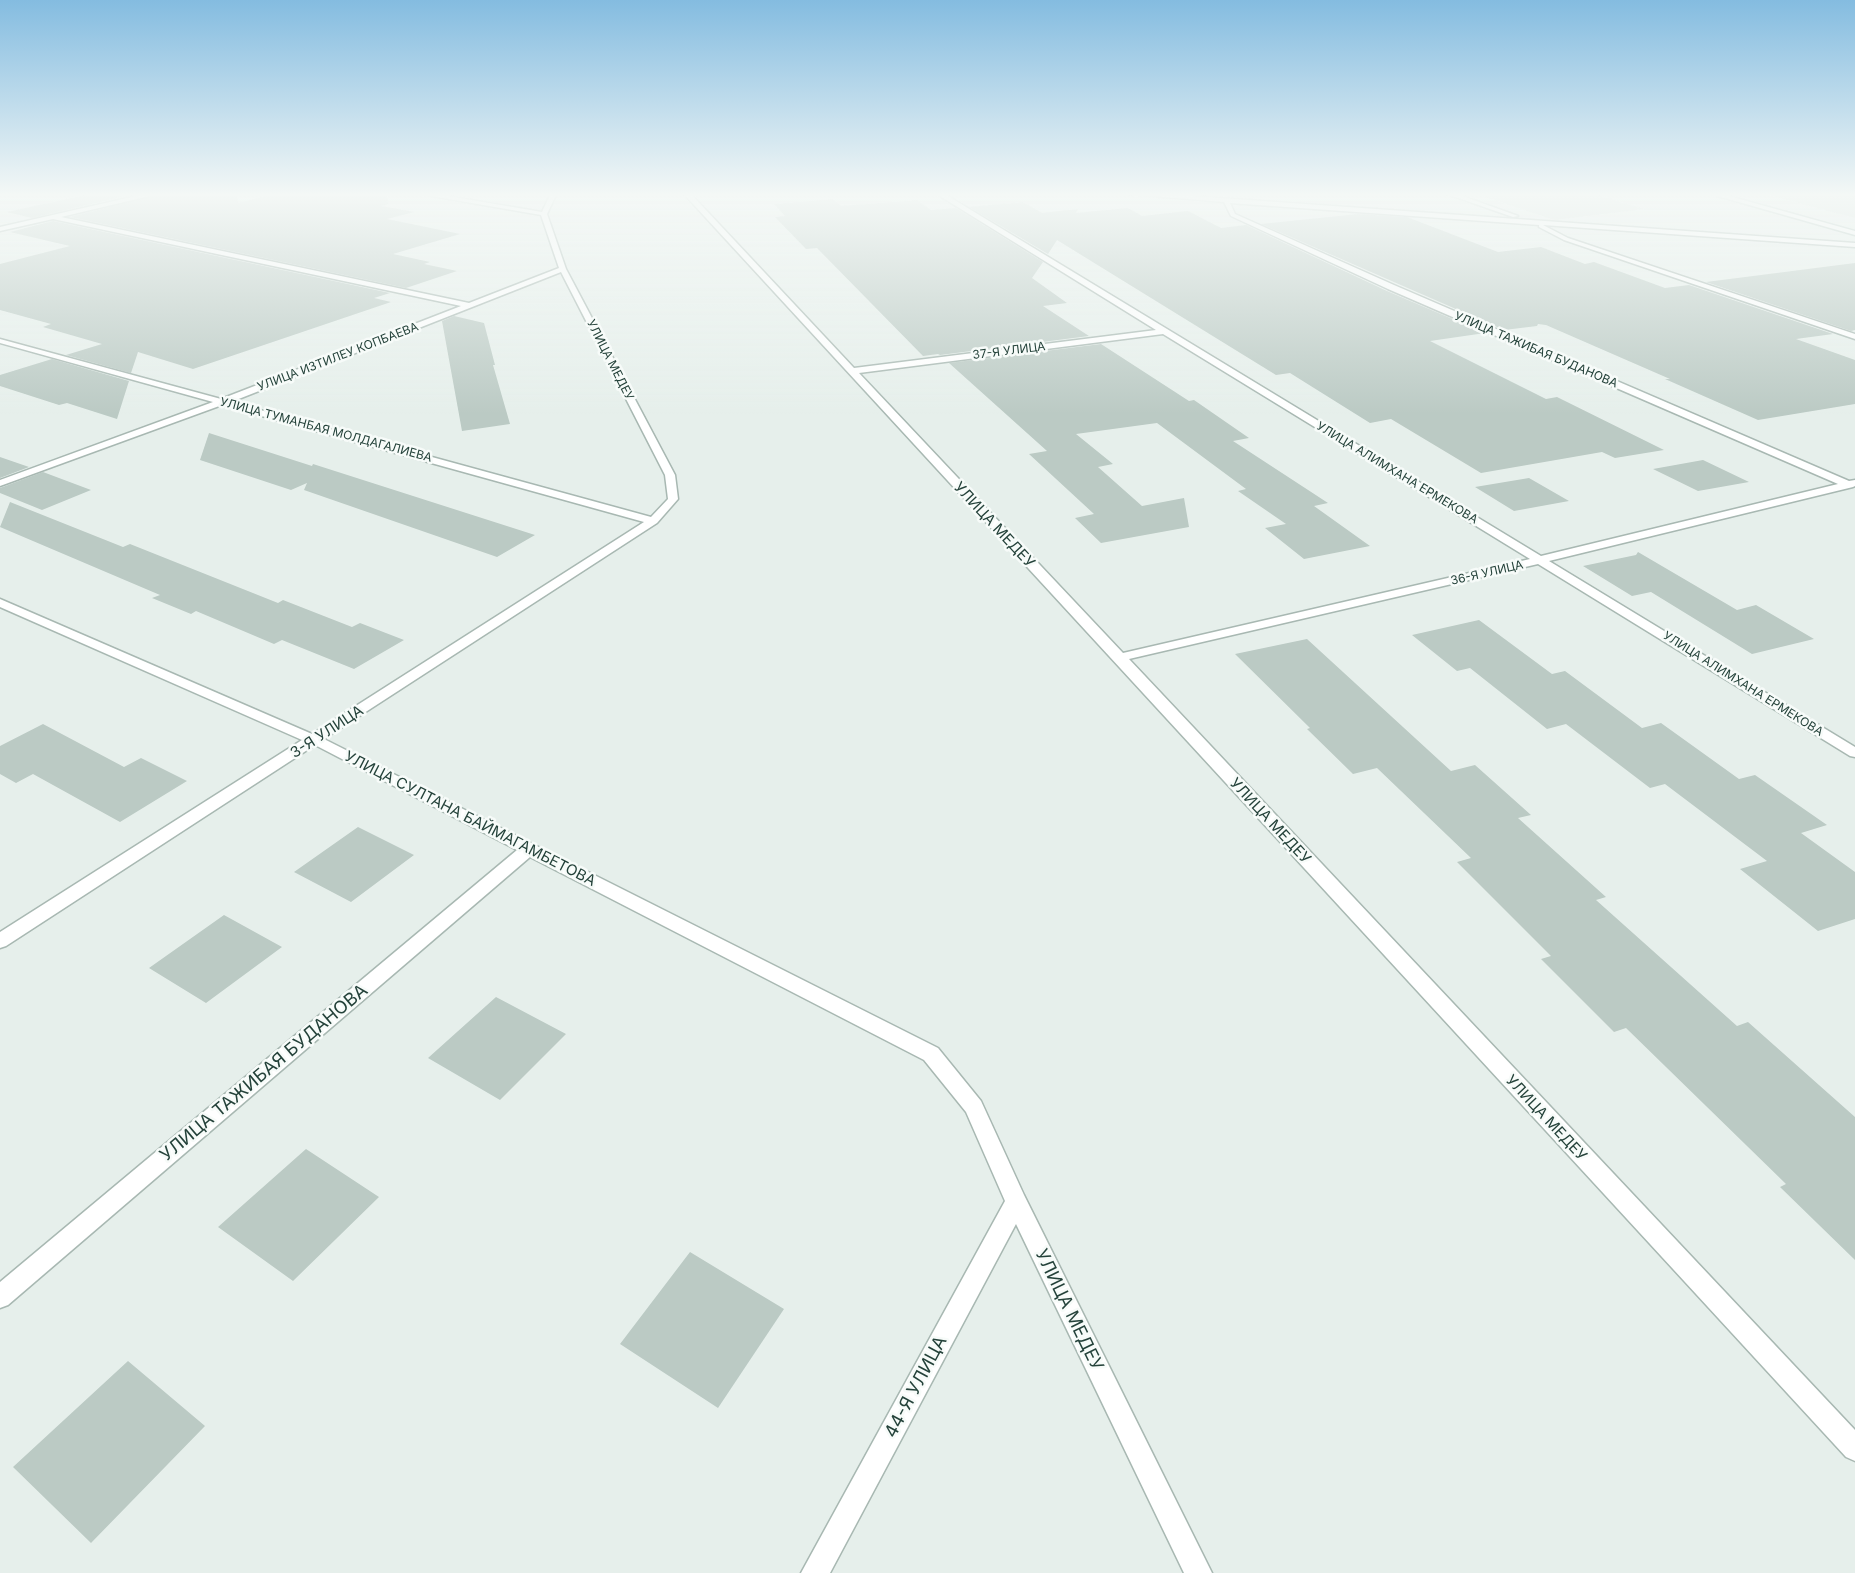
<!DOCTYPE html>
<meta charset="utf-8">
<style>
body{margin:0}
canvas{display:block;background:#e6efeb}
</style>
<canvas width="1855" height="1573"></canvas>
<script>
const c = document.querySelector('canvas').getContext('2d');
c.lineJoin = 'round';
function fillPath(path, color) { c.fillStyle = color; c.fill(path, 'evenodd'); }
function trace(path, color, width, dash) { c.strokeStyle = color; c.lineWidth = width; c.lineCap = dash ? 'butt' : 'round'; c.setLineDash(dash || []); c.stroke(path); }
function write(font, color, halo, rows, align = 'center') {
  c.font = font + ' Inter,sans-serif'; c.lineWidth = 5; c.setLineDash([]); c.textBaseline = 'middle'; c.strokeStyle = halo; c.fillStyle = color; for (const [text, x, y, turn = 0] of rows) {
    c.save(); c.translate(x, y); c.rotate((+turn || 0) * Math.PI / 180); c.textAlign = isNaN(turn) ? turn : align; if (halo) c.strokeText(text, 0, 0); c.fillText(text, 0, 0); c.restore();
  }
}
fillPath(new Path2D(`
 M1475 193H1592L1644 209 1554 220Z
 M1761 193H1855V218Z`), '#d4dfda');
fillPath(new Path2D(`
 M94 193H138L32 218 7 212Z
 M164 193H237L238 203 278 193H387L388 204 381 206 414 212 387 219 460 234 393 254 430 262 424 264 457 271 406 288 70 217Z
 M833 199 841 206 917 200 931 210 956 208 1043 262 1032 278 1067 303 1043 306 1089 336 940 355 938 354 923 356 817 248 806 249 775 217 785 216 774 204Z
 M1023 202 1042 213 1078 209 1076 213 1128 208 1142 216 1188 211 1221 228 1246 225 1387 291 1485 333 1430 341 1546 399 1557 397 1664 450 1615 458 1602 452 1481 473 1391 419 1370 423 1290 373 1276 375 1057 240 1048 254 969 207Z
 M1358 214 1407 217 1498 252 1541 247 1585 264 1594 262 1665 288 1689 285 1833 334 1796 339 1855 360V404L1758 420 1665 379H1670L1546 325 1538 324 1537 326 1504 330 1261 224Z
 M53 221 390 293 374 298 391 302 193 369 138 352 131 373 66 355 102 344 43 327 51 324 0 310V264L70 246 10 232Z
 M1855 263V330L1851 331 1706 282Z
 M454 316 484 323 495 365H493L510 424 462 431 442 321Z
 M1101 344 1189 401 1194 400 1249 438 1233 441 1328 503 1314 506 1370 546 1304 559 1265 528 1286 524 1238 491 1246 489 1157 423 1076 434 1113 464 1098 467 1142 506 1184 498 1189 527 1101 543 1075 518 1094 514 1029 454 1047 451 949 363Z
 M52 359 129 381 117 419 67 403 59 405 0 386V375Z
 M209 433 312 466 313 464 535 535 497 557 304 490 307 483 291 490 200 460Z
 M0 457 29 467 0 478Z
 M1703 460 1749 482 1698 491 1653 469Z
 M43 472 91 490 42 510 0 493V488Z
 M1529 478 1569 501 1514 511 1475 487Z
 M10 502 123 547 130 544 278 603 283 600 352 627 360 623 404 640 354 669 282 640 274 644 196 611 191 614 152 598 160 595 0 527Z
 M1638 552 1737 610 1756 605 1814 639 1752 654 1651 592 1632 596 1583 566 1636 555Z
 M1479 620 1552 674 1565 671 1642 728 1661 723 1739 779 1755 775 1827 825 1801 833 1855 872V919L1818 931 1740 869 1767 861 1665 784 1650 788 1566 724 1547 729 1470 668 1457 671 1412 635Z
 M1307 639 1451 771 1475 765 1531 815 1518 818 1606 897 1596 900 1737 1026 1748 1022 1855 1117V1260L1780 1187 1786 1184 1626 1028 1614 1032 1541 959 1551 956 1457 862 1471 858 1377 768 1353 774 1307 729 1310 728 1235 654Z
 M43 724 124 767 141 758 187 781 120 822 33 774 16 783 0 774V746Z
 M358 827 414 855 351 902 294 872Z
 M224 915 282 947 206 1003 149 968Z
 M496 997 566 1034 500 1100 428 1058Z
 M306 1149 379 1197 293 1281 218 1227Z
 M690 1252 784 1309 718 1408 620 1344Z
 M128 1361 205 1426 91 1543 13 1467Z`), '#bbcac4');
const street = new Path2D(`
 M149 193H162L61 217 469 303 559 268 541 215 414 193H430L542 212 551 193H557L547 214 566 269 675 475 678 499 657 523 324 739 938 1048 981 1101 1024 1195 1212 1573H1184L1016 1224 830 1573H801L1005 1201 966 1112 924 1060 530 857 8 1305 0 1308V1282L517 850 315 745 6 946 0 948V932L302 740 0 607V599L312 734 644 522 222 405 0 486V480L213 402 0 343V339L221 399 461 306 53 219 0 231V227ZM561 272 665 475 668 499 651 517 231 402Z
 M683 193H690L854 368 1156 330 935 193H943L1541 556 1838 484 1388 289 1231 216 1224 202 1116 193H1150L1855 243V247L1543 225 1568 238 1855 334V339L1564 240 1539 227V225L1230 203 1235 214 1394 285 1849 481 1855 480V486L1853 487 1549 561 1855 747V757L1850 756 1538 564 1129 659 1855 1430V1461L1846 1457ZM1163 334 1530 559 1123 653 859 373Z
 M1444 193H1454L1518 216 1513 217Z`);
const secondary = new Path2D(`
 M1707 193H1718L1855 231V235Z`);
trace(street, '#a8b8b2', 3);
trace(secondary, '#a4bbb3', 3);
fillPath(street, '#fff');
fillPath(secondary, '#fff');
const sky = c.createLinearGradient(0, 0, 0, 414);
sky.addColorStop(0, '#84bce0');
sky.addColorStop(0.47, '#f4f8f6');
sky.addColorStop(1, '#f4f8f600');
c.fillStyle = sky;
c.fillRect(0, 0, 1855, 414);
write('12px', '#24423a', '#f7fbf9', [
 ["УЛИЦА ТАЖИБАЯ БУДАНОВА",1536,350,23],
 ["37-Я УЛИЦА",1009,351,-7],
 ["УЛИЦА ИЗТИЛЕУ КОПБАЕВА",338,357,-21],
 ["УЛИЦА МЕДЕУ",610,360,63],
 ["УЛИЦА ТУМАНБАЯ МОЛДАГАЛИЕВА",326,430,15],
 ["УЛИЦА АЛИМХАНА ЕРМЕКОВА",1397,473,31],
 ["36-Я УЛИЦА",1487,573,-13],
 ["УЛИЦА АЛИМХАНА ЕРМЕКОВА",1743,684,32]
]);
write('15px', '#24423a', '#f7fbf9', [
 ["УЛИЦА МЕДЕУ",994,525,47],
 ["3-Я УЛИЦА",327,732,-33],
 ["УЛИЦА СУЛТАНА БАЙМАГАМБЕТОВА",470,819,27],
 ["УЛИЦА МЕДЕУ",1270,821,47],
 ["УЛИЦА МЕДЕУ",1546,1118,47]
]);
write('18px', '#24423a', '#f7fbf9', [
 ["УЛИЦА ТАЖИБАЯ БУДАНОВА",264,1073,-40],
 ["УЛИЦА МЕДЕУ",1069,1310,64],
 ["44-Я УЛИЦА",916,1387,-62]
]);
</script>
